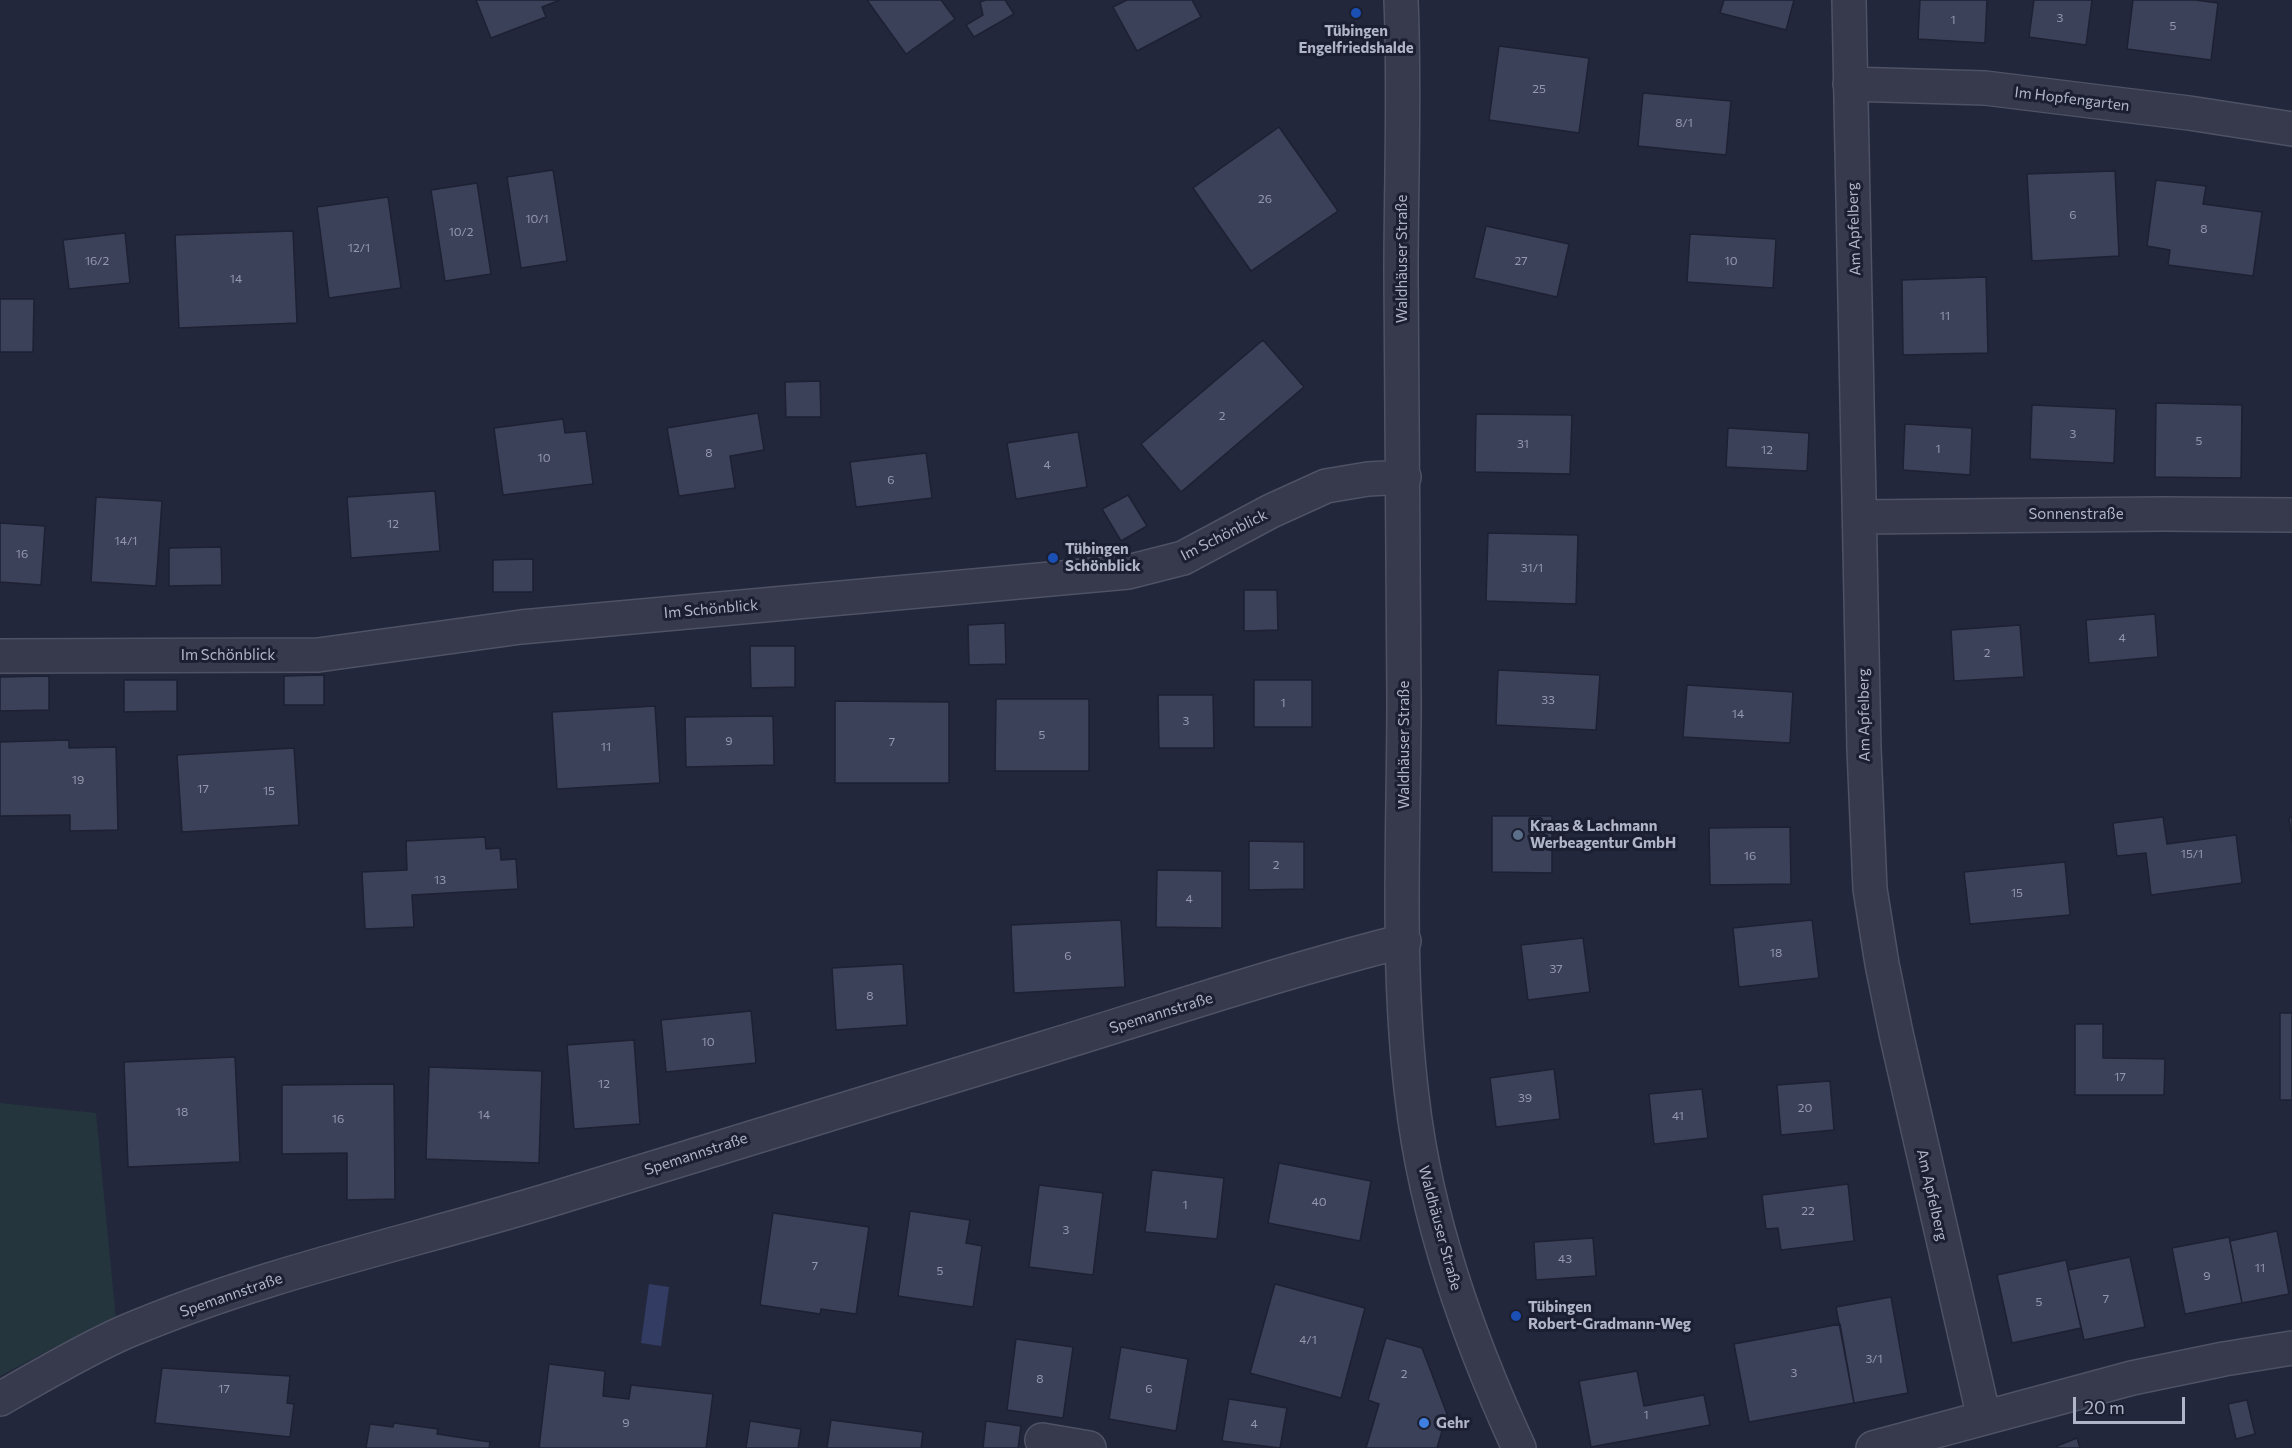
<!DOCTYPE html>
<meta charset="utf-8">
<style>
body{margin:0}
#map{position:relative;width:2292px;height:1448px;overflow:hidden;background:#22273c;font-family:Commissioner,sans-serif}
canvas{display:block}
.scale{position:absolute;left:2073px;top:1397px;width:112px;height:27px;box-sizing:border-box;border:3px solid #b1b5c8;border-top:0;padding-left:8px;font-size:18px;line-height:21px;white-space:nowrap;color:#b1b5c8;-webkit-text-stroke:4px #1b1f31;paint-order:stroke}
</style>
<div id="map">
<canvas width="2292" height="1448"></canvas>
<div class="scale">20 m</div>
</div>
<script>
const c = document.querySelector('canvas').getContext('2d');
c.lineJoin = 'round';
function fillPath(path, color) { c.fillStyle = color; c.fill(path, 'evenodd'); }
function trace(path, color, width, dash) { c.strokeStyle = color; c.lineWidth = width; c.lineCap = dash ? 'butt' : 'round'; c.setLineDash(dash || []); c.stroke(path); }
function write(font, color, halo, rows, align = 'center') {
  c.font = font + ' Commissioner,sans-serif'; c.lineWidth = 6; c.setLineDash([]); c.textBaseline = 'middle'; c.strokeStyle = halo; c.fillStyle = color; for (const [text, x, y, turn = 0] of rows) {
    c.save(); c.translate(x, y); c.rotate((+turn || 0) * Math.PI / 180); c.textAlign = isNaN(turn) ? turn : align; if (halo) c.strokeText(text, 0, 0); c.fillText(text, 0, 0); c.restore();
  }
}
fillPath(new Path2D(`
 M0 1103 96 1113 116 1320 51 1349 0 1376Z`), '#24353d');
fillPath(new Path2D(`
 M649 1284 669 1287 661 1346 641 1343Z`), '#333c62');
const building = new Path2D(`
 M476 0H560L542 7 546 17 491 38Z
 M867 0H941L955 19 906 54Z
 M986 0H1005L1014 14 974 37 966 25 983 15 980 2Z
 M1127 0H1192L1201 17 1137 51 1113 7Z
 M1724 0H1794L1786 30 1720 13Z
 M1920 0H1987L1985 43 1918 39Z
 M2034 0H2092L2086 45 2029 37Z
 M2133 0H2195L2218 3 2211 60 2127 49Z
 M1499 46 1589 58 1579 133 1489 120Z
 M1643 93 1731 101 1726 155 1638 146Z
 M1279 127 1338 211 1251 271 1193 188Z
 M553 170 567 261 521 268 507 177Z
 M2115 171 2119 256 2032 261 2027 174Z
 M2156 180 2206 186 2203 204 2262 212 2253 276 2168 265 2170 250 2147 246Z
 M477 183 491 274 445 281 431 190Z
 M388 197 401 288 329 298 317 207Z
 M1486 226 1569 244 1557 297 1474 278Z
 M293 231 297 323 179 328 175 235Z
 M125 233 130 283 69 289 63 240Z
 M1690 234 1776 239 1773 288 1687 282Z
 M1986 277 1988 353 1903 355 1902 280Z
 M0 299H34L33 352H0Z
 M1263 340 1304 387 1181 492 1141 444Z
 M820 381 821 417H786L785 382Z
 M2156 403 2242 405 2241 478 2155 477Z
 M2032 405 2116 409 2114 463 2030 459Z
 M758 413 764 450 730 456 735 488 679 496 667 428Z
 M1476 414 1572 415 1570 474 1475 472Z
 M563 419 565 433 586 431 593 484 503 495 494 428Z
 M1905 424 1972 428 1970 475 1903 470Z
 M1728 428 1809 433 1807 471 1726 467Z
 M1078 432 1087 487 1016 499 1007 443Z
 M926 453 932 498 856 507 850 462Z
 M435 491 440 551 351 558 347 497Z
 M1128 495 1147 526 1121 541 1102 509Z
 M96 497 162 501 156 586 91 582Z
 M0 523 45 526 41 585 0 582Z
 M1488 533 1578 535 1576 604 1486 601Z
 M221 547 222 585 169 586V548Z
 M533 559V592H493V560Z
 M1244 590H1277L1278 630 1244 631Z
 M2155 614 2158 657 2089 663 2086 620Z
 M1005 623 1006 664 969 665 968 625Z
 M2020 625 2024 677 1954 681 1951 630Z
 M750 646H795V687L751 688Z
 M1498 670 1600 675 1596 730 1496 725Z
 M324 675V705H284V676Z
 M49 676V710L0 711V677Z
 M124 680H177V711L124 712Z
 M1254 680H1312V727H1254Z
 M1687 685 1793 692 1790 743 1683 737Z
 M1158 695H1213L1214 748H1159Z
 M996 699H1089V771H995Z
 M835 701 949 702V783H835Z
 M655 706 660 783 557 789 552 712Z
 M773 716 774 765 686 767 685 717Z
 M69 740V748L116 747 118 830 70 831V815L0 816V742Z
 M294 748 299 825 182 832 177 755Z
 M1492 816H1552V873L1492 872Z
 M2163 817 2167 844 2236 835 2242 883 2151 895 2146 853 2117 856 2113 823Z
 M2292 817V842L2289 818Z
 M1790 827 1791 884 1710 885 1709 828Z
 M485 837 486 849 500 848 501 860 516 859 518 889 412 895 414 927 365 929 362 872 407 870 406 841Z
 M1249 841 1304 842V889L1249 890Z
 M2065 862 2070 915 1970 924 1964 872Z
 M1157 870 1222 871V928L1156 927Z
 M1121 920 1125 987 1014 993 1011 925Z
 M1812 920 1819 978 1739 987 1733 928Z
 M1583 938 1590 992 1528 1000 1521 945Z
 M903 964 907 1025 836 1030 832 968Z
 M751 1011 756 1063 666 1072 661 1020Z
 M2280 1013H2292V1100H2280Z
 M2075 1024H2103V1058L2165 1059 2164 1095H2075Z
 M634 1040 640 1124 574 1129 567 1045Z
 M235 1057 240 1162 128 1167 124 1062Z
 M429 1067 542 1071 539 1163 426 1159Z
 M1554 1069 1560 1119 1496 1127 1490 1078Z
 M1830 1081 1834 1130 1781 1135 1777 1085Z
 M394 1084 395 1199 347 1200V1153L282 1154V1085Z
 M1702 1089 1708 1138 1654 1144 1649 1094Z
 M1279 1163 1371 1181 1360 1241 1268 1223Z
 M1152 1170 1224 1178 1217 1239 1145 1232Z
 M1848 1184 1854 1241 1781 1250 1778 1228 1766 1229 1762 1195Z
 M1039 1185 1103 1193 1093 1275 1029 1267Z
 M910 1211 970 1220 966 1243 982 1246 973 1307 898 1296Z
 M773 1213 869 1227 856 1314 821 1309 820 1314 760 1305Z
 M2277 1231 2289 1294 2242 1303 2230 1241Z
 M2229 1237 2242 1303 2185 1314 2172 1248Z
 M1593 1238 1596 1276 1536 1280 1534 1242Z
 M2130 1257 2145 1327 2084 1340 2068 1270Z
 M2066 1260 2081 1328 2012 1343 1997 1275Z
 M1275 1284 1365 1308 1341 1398 1250 1373Z
 M1891 1297 1908 1393 1854 1403 1836 1307Z
 M1840 1324 1854 1403 1749 1422 1734 1344Z
 M1386 1338 1422 1348 1447 1414 1437 1448H1366L1379 1404 1368 1400Z
 M1016 1339 1073 1347 1063 1418 1007 1410Z
 M1121 1347 1188 1359 1176 1431 1109 1419Z
 M549 1364 605 1371 603 1396 629 1399 631 1385 713 1394 706 1448H539Z
 M162 1368 290 1376 287 1403 294 1404 290 1437 155 1423Z
 M1637 1371 1644 1406 1704 1395 1710 1425 1591 1447 1579 1381Z
 M1229 1399 1287 1408 1280 1448 1222 1441Z
 M2247 1400 2255 1434 2236 1439 2228 1404Z
 M831 1420 923 1432 921 1448H827Z
 M750 1421 801 1429 798 1448H746Z
 M986 1421 1021 1426 1018 1448H983Z
 M394 1423 438 1429 437 1434 490 1442 489 1448H366L370 1424 393 1427Z
 M2077 1438 2080 1448H2058L2057 1446Z`);
fillPath(building, '#3c415a');
trace(building, '#1d2133', 1.5);
const minor = new Path2D(`
 M1401 0C1405 91 1401 182 1401 273 1402 415 1404 557 1404 700 1404 832 1396 966 1412 1097 1426 1219 1468 1337 1519 1448
 M1849 0 1864 749 1870 889 1882 964 1896 1033 1984 1418
 M1850 84 1985 88 2189 113 2292 129
 M1860 517 2162 514 2292 515
 M0 656 318 655 521 627 1128 572 1183 558 1271 511 1326 486 1368 479 1404 477
 M0 1399C41 1376 82 1351 125 1332 268 1271 423 1240 572 1193 730 1143 889 1096 1048 1047 1166 1011 1284 971 1404 941
 M1042 1440 1089 1448
 M1873 1448 2132 1378 2224 1359 2292 1348`);
trace(minor, '#4e5264', 36);
trace(minor, '#363a4c', 33);
for (const [x, y, r, color] of [
 [1356,13,6,"#1a4fb4"],
 [1053,558,6,"#1a4fb4"],
 [1518,835,6,"#5c6f8a"],
 [1516,1316,6,"#1a4fb4"],
 [1424,1423,6,"#3f7fe0"]
]) { const dot = new Path2D(); dot.arc(x, y, r, 0, 2 * Math.PI); c.fillStyle = color; c.fill(dot); trace(dot, '#1b1f31', 2); }
write('12px', '#9498ac', null, [
 ["3",2060,18],
 ["1",1953,20],
 ["5",2173,26],
 ["25",1539,89],
 ["8/1",1684,123],
 ["26",1265,199],
 ["6",2073,215],
 ["10/1",537,219],
 ["8",2204,229],
 ["10/2",461,232],
 ["12/1",359,248],
 ["16/2",97,261],
 ["27",1521,261],
 ["10",1731,261],
 ["14",236,279],
 ["11",1945,316],
 ["2",1222,416],
 ["3",2073,434],
 ["5",2199,441],
 ["31",1523,444],
 ["1",1938,449],
 ["12",1767,450],
 ["8",709,453],
 ["10",544,458],
 ["4",1047,465],
 ["6",891,480],
 ["12",393,524],
 ["14/1",126,541],
 ["16",22,554],
 ["31/1",1532,568],
 ["4",2122,638],
 ["2",1987,653],
 ["33",1548,700],
 ["1",1283,703],
 ["14",1738,714],
 ["3",1186,721],
 ["5",1042,735],
 ["9",729,741],
 ["7",892,742],
 ["11",606,747],
 ["19",78,780],
 ["17",203,789],
 ["15",269,791],
 ["15/1",2192,854],
 ["16",1750,856],
 ["2",1276,865],
 ["13",440,880],
 ["15",2017,893],
 ["4",1189,899],
 ["18",1776,953],
 ["6",1068,956],
 ["37",1556,969],
 ["8",870,996],
 ["10",708,1042],
 ["17",2120,1077],
 ["12",604,1084],
 ["39",1525,1098],
 ["20",1805,1108],
 ["18",182,1112],
 ["14",484,1115],
 ["41",1678,1116],
 ["16",338,1119],
 ["40",1319,1202],
 ["1",1185,1205],
 ["22",1808,1211],
 ["3",1066,1230],
 ["43",1565,1259],
 ["7",815,1266],
 ["11",2260,1268],
 ["5",940,1271],
 ["9",2207,1276],
 ["7",2106,1299],
 ["5",2039,1302],
 ["4/1",1308,1340],
 ["3/1",1874,1359],
 ["3",1794,1373],
 ["2",1404,1374],
 ["8",1040,1379],
 ["17",224,1389],
 ["6",1149,1389],
 ["1",1646,1415],
 ["9",626,1423],
 ["4",1254,1424]
]);
write('bold 15px', '#b1b5c8', '#1b1f31', [
 ["Tübingen",1356,31,"center"],
 ["Engelfriedshalde",1356,48,"center"],
 ["Tübingen",1065,549],
 ["Schönblick",1065,566],
 ["Kraas & Lachmann",1530,826],
 ["Werbeagentur GmbH",1530,843],
 ["Tübingen",1528,1307],
 ["Robert-Gradmann-Weg",1528,1324],
 ["Gehr",1436,1423]
], 'left');
write('15px', '#b1b5c8', '#1b1f31', [
 ["Im Hopfengarten",2072,99,7],
 ["Am Apfelberg",1854,229,-92],
 ["Waldhäuser Straße",1402,259,-90],
 ["Sonnenstraße",2076,514],
 ["Im Schönblick",1224,535,-27],
 ["Im Schönblick",711,609,-5],
 ["Im Schönblick",228,655],
 ["Am Apfelberg",1864,715,-91],
 ["Waldhäuser Straße",1404,745,-90],
 ["Spemannstraße",1161,1013,-17],
 ["Spemannstraße",696,1154,-18],
 ["Am Apfelberg",1932,1195,77],
 ["Waldhäuser Straße",1440,1228,75],
 ["Spemannstraße",231,1295,-19]
]);
</script>
